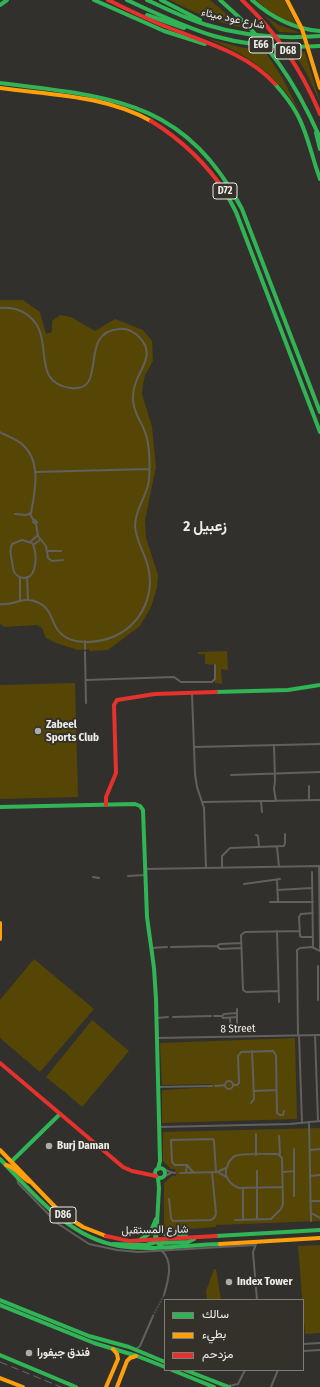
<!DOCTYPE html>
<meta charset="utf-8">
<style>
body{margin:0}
#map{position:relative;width:320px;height:1387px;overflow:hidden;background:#31302c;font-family:"Fira Sans Condensed",Vazirmatn,sans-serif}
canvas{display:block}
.legend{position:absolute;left:164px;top:1299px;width:140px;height:72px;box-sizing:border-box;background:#33312a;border:1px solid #7e7c76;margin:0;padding:5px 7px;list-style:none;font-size:12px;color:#eeede9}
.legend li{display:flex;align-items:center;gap:8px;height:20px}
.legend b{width:20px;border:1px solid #7e7c76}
</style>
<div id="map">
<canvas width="320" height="1387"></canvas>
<ul class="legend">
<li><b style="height:5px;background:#30b455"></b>سالك</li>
<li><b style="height:5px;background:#ff9f0a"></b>بطيء</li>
<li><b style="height:5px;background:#e5322d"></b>مزدحم</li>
</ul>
</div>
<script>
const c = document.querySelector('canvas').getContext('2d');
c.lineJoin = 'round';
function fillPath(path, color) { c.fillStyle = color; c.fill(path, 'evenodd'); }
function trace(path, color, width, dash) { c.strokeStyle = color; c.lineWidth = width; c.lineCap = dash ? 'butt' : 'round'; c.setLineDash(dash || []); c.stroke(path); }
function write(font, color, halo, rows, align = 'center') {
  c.font = font + ' "Fira Sans Condensed",Vazirmatn,sans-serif'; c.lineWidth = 4; c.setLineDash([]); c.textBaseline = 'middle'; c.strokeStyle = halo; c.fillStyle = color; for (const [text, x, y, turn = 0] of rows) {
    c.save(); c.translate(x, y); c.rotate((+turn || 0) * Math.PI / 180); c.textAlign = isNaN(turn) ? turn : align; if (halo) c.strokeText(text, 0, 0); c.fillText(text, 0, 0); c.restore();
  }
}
fillPath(new Path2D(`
 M170 0H210L243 28C217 23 193 12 170 0Z
 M256 0H284L297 26C281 20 268 11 256 0Z
 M266 17 279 25 301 33 279 32Z
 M206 38 239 47 265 51 283 79 300 113C276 73 248 55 206 38Z
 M305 52 320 102 307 74 294 53Z
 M0 300H23L40 312 46 334 52 332V321L60 315 71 317 95 331 115 319 143 330 152 341 153 361 145 375 143 384 142 394 152 427 156 467 145 520 146 538 158 575 157 588 151 607 140 626 108 650 89 651V649L78 650 56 643 46 638 42 628 37 625 5 627 0 624Z
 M227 651 228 670 221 669 222 684 215 683V664L209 665V664H205V654H198V652Z
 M75 683 78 797 0 799V685Z
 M34 959 94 1009 40 1072 0 1038V1000Z
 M92 1020 129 1051 82 1107 66 1093V1092L63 1091 46 1077Z
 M295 1038 297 1119 162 1123V1090L212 1087 211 1084 162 1085 160 1043Z
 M320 1128V1221L216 1225V1227L164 1231V1183L172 1176H176L175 1169H171L163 1161V1132Z
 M320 1245V1333L305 1334 298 1246Z
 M214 1269H216L221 1300H207L206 1291Z`), '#554606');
trace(new Path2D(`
 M153 1316 164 1295`), '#4d4c48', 2, [2, 1]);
trace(new Path2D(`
 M0 308C21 306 39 318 42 340 46 361 41 384 71 388 109 393 77 332 119 329 127 328 135 332 140 338 155 354 141 367 136 382 133 390 132 399 134 406 136 416 142 423 145 432 150 444 150 467 149 480 147 497 135 508 135 526 136 540 143 550 147 563 156 592 143 623 115 636 99 643 69 647 57 629 51 619 50 607 37 602 23 596 13 606 0 604
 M0 432C7 436 16 439 22 444 42 461 35 491 31 513L26 515 15 514
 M35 472 149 469
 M30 514 34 521
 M35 520 37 522 36 524 33 522Z
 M36 524 38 536 46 546 48 558 52 561 63 560
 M22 540 32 543C37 551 37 570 30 576 28 578 26 578 24 578 14 577 13 570 12 562 11 555 9 550 12 544Z
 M30 542 38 535
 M33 545 40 540
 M47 551H61
 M20 577V600
 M27 577 28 600
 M85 641V649
 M85 652 86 703
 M86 680 174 677 181 682H212L215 679V665
 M192 694 195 774 197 787 204 808 206 868
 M274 745 275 781 274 789 276 801
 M194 747 320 744
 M231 775 320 772
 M309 786V800
 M261 801 262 812
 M203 802 320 800
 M256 835 258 836 259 847
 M277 847 279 867
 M319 866 320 951
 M222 868V856L230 848 284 846 285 843V834
 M145 869 320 866
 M312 872 313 948
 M128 876 145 875
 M93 877 99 878
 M277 880 278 902
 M244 884 280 879
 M277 890 312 888
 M270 902H313
 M277 931 279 1002
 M312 937H302L300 936 299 917 301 914 313 913
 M241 943 220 944 217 946 220 949 241 948
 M171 947 217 946
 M151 948 167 947
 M318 966V1000
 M279 991 246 992 243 990 241 935 245 932 300 931
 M237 1013 224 1014 222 1016 223 1018 237 1017
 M214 1016H222
 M173 1017 211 1016
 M157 1018 168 1017
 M230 1018 231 1032H237V1009
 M298 1035 297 950 300 948 312 947 320 951
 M299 1035 302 1123
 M315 1035 318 1121
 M157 1038 320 1035
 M252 1051 253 1072
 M225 1085a4 4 0 1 1 8 0a4 4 0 1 1-8 0Z
 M233 1085H237L239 1083 238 1056 241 1052 273 1051 276 1055 277 1113 280 1115H283L284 1111
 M215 1086 225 1085
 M158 1087 212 1086
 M254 1091 276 1090
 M251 1103 254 1099 253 1073
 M309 1122 311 1221
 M159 1127 290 1124 320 1121
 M279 1136 280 1154
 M294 1149V1196
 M310 1150 320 1149
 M256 1155V1134
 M164 1169 170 1172 175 1173
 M257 1171V1219
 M186 1172 187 1165
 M193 1172 187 1165H175L172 1162 171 1140 213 1139 214 1141 216 1172
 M218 1172 226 1177
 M283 1172 294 1171
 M180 1173 217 1172 226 1168
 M165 1176 171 1173
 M310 1176 320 1175
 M17 1177 18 1183 57 1223 89 1244 117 1250 138 1252 255 1245
 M169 1199 171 1218 173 1221 211 1220 214 1218 216 1214 212 1172
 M310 1201H320
 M311 1213 320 1218
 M235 1220 271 1219 281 1209 283 1204 282 1158 278 1154C269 1154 242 1153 235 1156 229 1159 225 1169 226 1175 228 1181 233 1186 239 1188L283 1187
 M243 1220V1188
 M256 1244 253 1252 257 1300
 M162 1251C174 1262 168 1281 164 1295
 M303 1344 320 1343
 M135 1350 140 1346 153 1316
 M303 1351 320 1350
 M229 1386 238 1384 245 1370
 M271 1387 278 1370`), '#61605d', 2);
trace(new Path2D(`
 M94 0 164 31 205 44
 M127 0C155 13 184 27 214 36 249 46 284 48 320 46
 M147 0C167 9 186 19 207 25 243 36 282 39 320 36
 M161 0 200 20
 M220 0C267 40 295 81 320 138
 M252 0C272 18 293 29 320 31
 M0 5 7 0
 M147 15 184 28
 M0 83C111 97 184 99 242 209L320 412
 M275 84C283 93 291 103 297 114 308 134 312 158 320 179
 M316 133 320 149
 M226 193 236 212 320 432
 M216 692 288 690 320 685
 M0 807 135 804 140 806 143 810 147 917 154 968 156 999 160 1161 158 1169
 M0 1159C34 1194 69 1238 119 1246 150 1251 189 1245 220 1244
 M12 1161 60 1114
 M155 1173a5 5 0 1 1 10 0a5 5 0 1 1-10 0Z
 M156 1224 155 1240 162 1247
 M158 1225C163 1238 174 1237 186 1236
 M216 1236 320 1230
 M140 1240 150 1233 156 1219
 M113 1244 146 1245 156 1242 159 1188 158 1178
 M161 1246V1243L188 1242 194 1239
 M0 1300 89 1336 129 1347 165 1362
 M0 1305 94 1343 137 1356 165 1367
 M0 1355 76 1387
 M172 1370 214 1387
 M185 1370 229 1387`), '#30b455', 4);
trace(new Path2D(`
 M287 0 302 29 320 88
 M0 88C50 95 105 95 151 121
 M0 923V939
 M0 1150 61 1213 83 1227 106 1236
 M6 1165C17 1167 21 1178 30 1182
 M220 1244 320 1238
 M0 1378 23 1387
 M106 1387 118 1359 117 1354 113 1349
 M117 1387 127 1361 130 1358 136 1356`), '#ff9f0a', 4);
trace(new Path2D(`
 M108 0C127 9 147 19 167 27 204 42 247 53 275 84
 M242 0C277 33 302 70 320 114
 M151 121C182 140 206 163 226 193
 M106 805V797L116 773 114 705 117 700 155 694 216 692
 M0 1063 123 1167 132 1171 156 1176
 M106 1236 129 1241 216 1236`), '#e5322d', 4);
trace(new Path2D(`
 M0 1362 61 1387`), '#6a6967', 1, [8, 4]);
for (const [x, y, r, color] of [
 [38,731,4,"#acaba7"],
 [49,1146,4,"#acaba7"],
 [229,1282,4,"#acaba7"],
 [29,1353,4,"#acaba7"]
]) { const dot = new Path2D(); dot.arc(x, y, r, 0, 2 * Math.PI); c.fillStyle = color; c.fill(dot); trace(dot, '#33312a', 1.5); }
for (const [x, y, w] of [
 [261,45,24],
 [288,51,26],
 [225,191,24],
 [63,1215,26]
]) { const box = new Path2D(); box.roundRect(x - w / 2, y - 8, w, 16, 3); c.fillStyle = '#33312a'; c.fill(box); trace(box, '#eeede9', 1); }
write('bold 10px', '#eeede9', null, [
 ["E66",261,45],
 ["D68",288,51],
 ["D72",225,191],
 ["D86",63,1215]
]);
write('11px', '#eeede9', '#33312a', [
 ["شارع عود ميثاء",233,19,12],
 ["8 Street",238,1029,-1],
 ["شارع المستقبل",155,1230,-1]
]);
write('bold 11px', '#eeede9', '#33312a', [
 ["Zabeel",46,725],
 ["Sports Club",46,738],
 ["Burj Daman",57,1146],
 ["Index Tower",237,1282],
 ["فندق جيفورا",37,1353]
], 'left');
write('bold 15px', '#eeede9', '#33312a', [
 ["زعبيل 2",205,527]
]);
</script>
